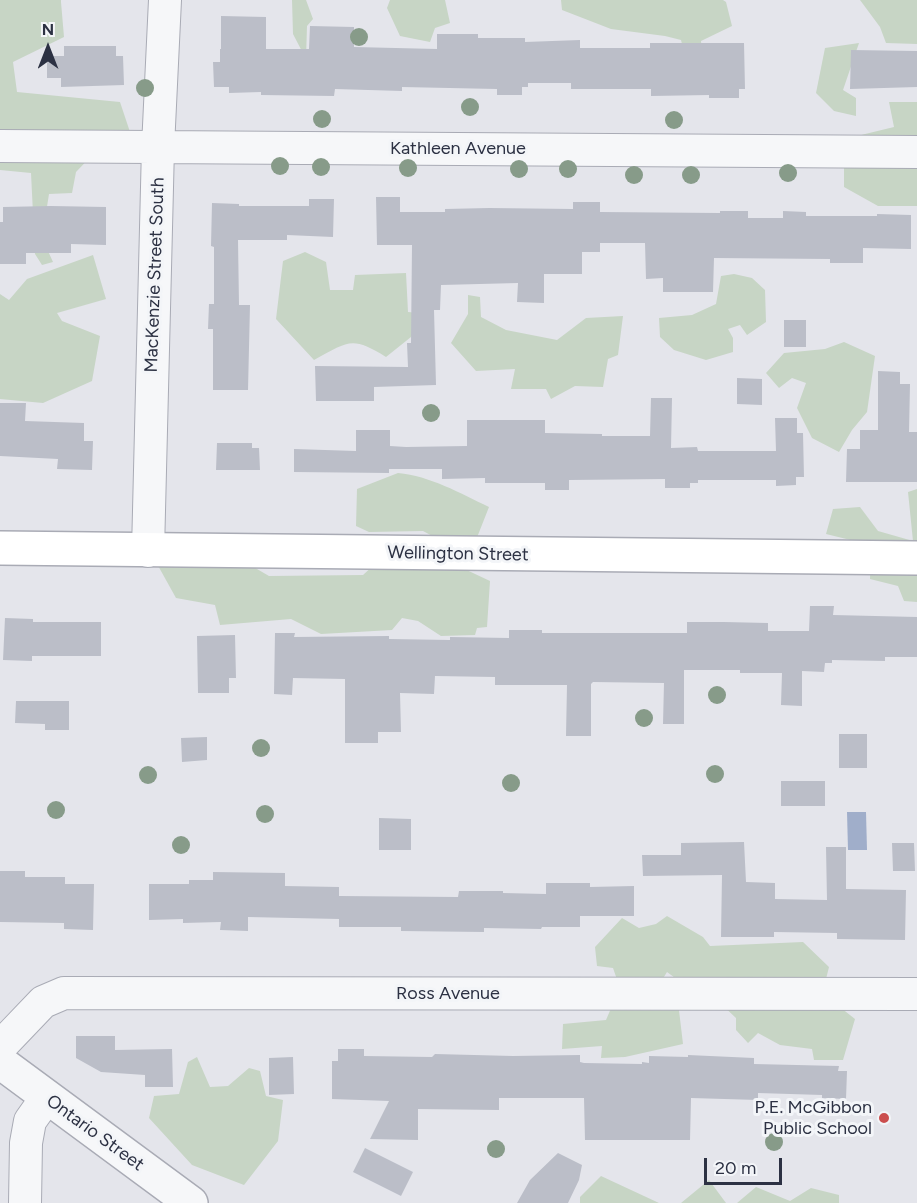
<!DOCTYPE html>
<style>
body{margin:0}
#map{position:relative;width:917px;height:1203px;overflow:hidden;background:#e4e5eb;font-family:Figtree,sans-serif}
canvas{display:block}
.north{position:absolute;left:18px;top:18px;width:60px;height:60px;-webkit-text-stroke:4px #f3f5f8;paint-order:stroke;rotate:0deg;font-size:16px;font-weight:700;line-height:24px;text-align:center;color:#2c3143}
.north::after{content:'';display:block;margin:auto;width:21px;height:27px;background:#2c3143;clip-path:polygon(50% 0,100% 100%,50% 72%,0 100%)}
.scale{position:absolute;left:704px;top:1158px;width:78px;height:27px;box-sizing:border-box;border:3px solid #2c3143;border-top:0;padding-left:8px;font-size:18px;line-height:21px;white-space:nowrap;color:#2c3143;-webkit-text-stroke:4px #f3f5f8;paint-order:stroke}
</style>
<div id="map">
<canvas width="917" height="1203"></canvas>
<div class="north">N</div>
<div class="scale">20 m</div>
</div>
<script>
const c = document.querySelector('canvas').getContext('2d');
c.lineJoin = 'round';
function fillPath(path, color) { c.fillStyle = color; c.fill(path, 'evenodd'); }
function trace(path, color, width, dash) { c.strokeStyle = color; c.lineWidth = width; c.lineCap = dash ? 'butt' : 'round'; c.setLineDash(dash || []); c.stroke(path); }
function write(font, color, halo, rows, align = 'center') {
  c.font = font + ' Figtree,sans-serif'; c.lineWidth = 6; c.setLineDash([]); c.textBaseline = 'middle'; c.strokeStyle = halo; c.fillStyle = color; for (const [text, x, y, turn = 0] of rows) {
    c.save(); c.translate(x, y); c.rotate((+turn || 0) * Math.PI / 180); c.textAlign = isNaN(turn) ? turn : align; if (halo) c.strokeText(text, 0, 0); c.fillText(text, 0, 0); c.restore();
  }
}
fillPath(new Path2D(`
 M0 0H61V2L64 37 13 62 17 92 120 102 132 138 102 145 76 172 72 193 49 194 42 238 53 262 42 265 35 254 31 173 0 170Z
 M292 0H306L313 19 307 26 306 59 293 34Z
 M390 0H445L450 23 435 28 430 42 400 36 387 8Z
 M561 0H723L726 2 732 26 701 41 702 53 684 52 681 40 665 36 611 29 562 10Z
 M860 0H917V44L886 43 880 27Z
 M859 43 843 90 856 98V116L834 111 816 93 825 48Z
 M889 102H917V206H878L844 187V153L861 135 894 127Z
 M305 252 326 262 330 290H353L355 275 406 273 408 312 420 313 416 333 386 357C351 335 348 342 314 360L276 319 283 261Z
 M93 255 106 299 57 313 62 321 100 336 92 381 43 403 0 399V294L9 300 27 279Z
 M734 274 752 278 765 290 766 322 747 335 740 325 728 329 733 338V352L706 360 674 350 660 337 659 318 692 315 716 304 721 276Z
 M468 295 480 297 481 317 506 330 557 340 586 318 623 316 618 355 608 359 603 387 575 386 551 399 546 389H511L515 369 476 371 451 343 468 314Z
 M844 342 875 356 867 412 852 430 839 452 812 438 797 408 806 383 792 378 779 388 766 373 784 353 825 349Z
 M398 473C430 476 460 493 489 507L476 540 451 546 423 531 369 532 356 526 357 489Z
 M917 489V602L904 601 898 586 870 579 871 545 826 534 833 509 860 507 878 531 913 541 908 492Z
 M156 562H245L269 576 363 575 376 563 456 565 490 581 487 627 477 628 475 635 441 636 418 621 402 618 392 630 321 634 291 619 220 625 215 605 176 598Z
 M667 916 703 937 710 946 803 942 829 967 825 983 690 989 667 972 651 998 623 997 613 968 597 966 595 947 622 918 639 928 656 924Z
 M615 999 678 1002 683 1044 625 1057 601 1058 602 1046 562 1049 563 1024 606 1020Z
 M720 1003 836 1004 855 1019 843 1060H814L812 1049 780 1045 758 1033 748 1043 736 1030V1018Z
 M197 1057 210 1087 228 1086 249 1068 260 1071 266 1096 283 1100 278 1141 244 1185 192 1165 149 1118 154 1096 179 1094 188 1062Z
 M601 1176 659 1203H580V1197Z
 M709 1180 726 1203H681Z
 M756 1187 790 1201 811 1188 839 1195V1203H737Z`), '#c7d5c5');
fillPath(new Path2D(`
 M847 812H866L867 850H848Z`), '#a0aeca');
fillPath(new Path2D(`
 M221 16 266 17V49H309L310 26 354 27V47L437 49V34H478V38H525V42L580 40V48H650V43H744L745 89H739V98H709V95L651 96V89H571V83H528V87H522V95H497V89L402 87V91L335 89 334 96 261 95V92L229 93V87H214L213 62H220V49H221Z
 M64 46H116V56H123L124 85 61 87V78H47V56H64Z
 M851 50 917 51V87L850 89Z
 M376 197H400V212H445V209L489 208 573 209V202H600V212L720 213V211H748V218H783V211L806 212V216H877V214L911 215V249L863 248V263H830V259L714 258 713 292H663V278L646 279 645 243H600V252H582V274H544V303L517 302 518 283 441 285 440 310H434L436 385 374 387V401H316L315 366 408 367 407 343H411L412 245H377Z
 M309 199H334L333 237 287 235V240H238L239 305H250L248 390H213V329H208L209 304H214V247L211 246 212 203 239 204V206H309Z
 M51 206 106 207V245L71 244V253H26V264H0V222H3V207Z
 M784 320H806V347H784Z
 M878 371 900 372V384H910L909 432H917V482H846L847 449H860V430H878Z
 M737 378 762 379V405L737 404Z
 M651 398H672L671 448 697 447 698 451H776L775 418H797V433H803L804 477H796V485L776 486V480H698V483H690V488H665V479L569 480V490H545V483H485V478L442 479V469H389V473L294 472V449L356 451V430H390V446L406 447 467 446V420H545V433L602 434V436H650Z
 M0 403H26L25 421 84 423V441H93L92 470 57 469 58 459 0 456Z
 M217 443H252V448H259L260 470H216Z
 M810 606H834L833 615 917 617V657H885V661L832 660V663H825L824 672 802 671V706L781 705 782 673H740V670H684V724H663L664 683 593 682 591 684V736H566L567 685H495V677L435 676 434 694 400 693 401 732H378V743H345V679L293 678 292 695 274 694 275 633H295L294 637 389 636V639L450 640V637L509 638V630H542V633H687V622H724L768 623V631H809Z
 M5 618 33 619V622H101V656H32V661L3 660Z
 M235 635 236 678H229V693H198L197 636Z
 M16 701H69V730H45V724L15 723Z
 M839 734H867V768H839Z
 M207 737V760L182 762 181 738Z
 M781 781H825V806H781Z
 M379 818 411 819V850H379Z
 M744 842 746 882 775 883V899L827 900 826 847H846V889L906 890 905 940 837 939V933L774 932V937H721L722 875 643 876 642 855H681V843Z
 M892 843H914L915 871H893Z
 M0 871H25V877H65V884H94L93 930 64 929V923L0 922Z
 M213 872 285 873V886L339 887V896L458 897 459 891H503V893L546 894V883H590V887L634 886V916H580V927H542L541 929 484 928V932L401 931V927H339V919L248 917V931L220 930 221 922 183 923V919L149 920V884H189V880H213Z
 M76 1036H115V1050L172 1049 173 1087H145V1075L101 1072 76 1058Z
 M338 1049H364V1056L432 1057 435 1054 513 1056 580 1055V1062L584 1063 642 1064V1062L649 1063V1056L688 1057V1055L754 1058V1064L839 1066 838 1071H847L846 1099 822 1098V1095L758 1093V1100L691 1098 690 1140H585L584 1098H499V1110L418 1109V1140L370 1139 389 1101 332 1099V1061H338Z
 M293 1057 294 1094 269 1095V1058Z
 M365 1148 413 1172 401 1196 353 1172Z
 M558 1153 582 1165 579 1180 568 1203H517L530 1180Z`), '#bbbec8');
const minor = new Path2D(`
 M0 146 917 152
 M148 551 158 147 165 0
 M0 1047 43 1002 64 993 917 994
 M25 1203 26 1143 30 1121 47 1097`);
const tertiary = new Path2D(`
 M0 1062 191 1203`);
const secondary = new Path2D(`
 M0 548 917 558`);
trace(minor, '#a9abb5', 34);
trace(tertiary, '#a9abb5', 36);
trace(secondary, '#a9abb5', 36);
trace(minor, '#f6f7f9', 32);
trace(tertiary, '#f6f7f9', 33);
trace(secondary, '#fff', 33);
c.fillStyle = '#879b89';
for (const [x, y] of [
 [359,37],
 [145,88],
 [470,107],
 [322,119],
 [674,120],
 [280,166],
 [321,167],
 [408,168],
 [519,169],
 [568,169],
 [788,173],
 [634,175],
 [691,175],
 [431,413],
 [717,695],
 [644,718],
 [261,748],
 [715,774],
 [148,775],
 [511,783],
 [56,810],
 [265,814],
 [181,845],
 [774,1142],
 [496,1149]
]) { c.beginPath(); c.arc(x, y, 9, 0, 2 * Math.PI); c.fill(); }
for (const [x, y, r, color] of [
 [884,1118,6,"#cb4e4e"]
]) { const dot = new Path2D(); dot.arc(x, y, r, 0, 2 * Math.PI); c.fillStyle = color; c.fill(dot); trace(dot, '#f3f5f8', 2); }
write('18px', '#2c3143', '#f3f5f8', [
 ["Kathleen Avenue",458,149],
 ["MacKenzie Street South",155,275,-88],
 ["Wellington Street",458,554,1],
 ["Ross Avenue",448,994],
 ["Ontario Street",95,1133,36]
]);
write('18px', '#2c3143', '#f3f5f8', [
 ["P.E. McGibbon",872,1108],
 ["Public School",872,1129]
], 'right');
</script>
